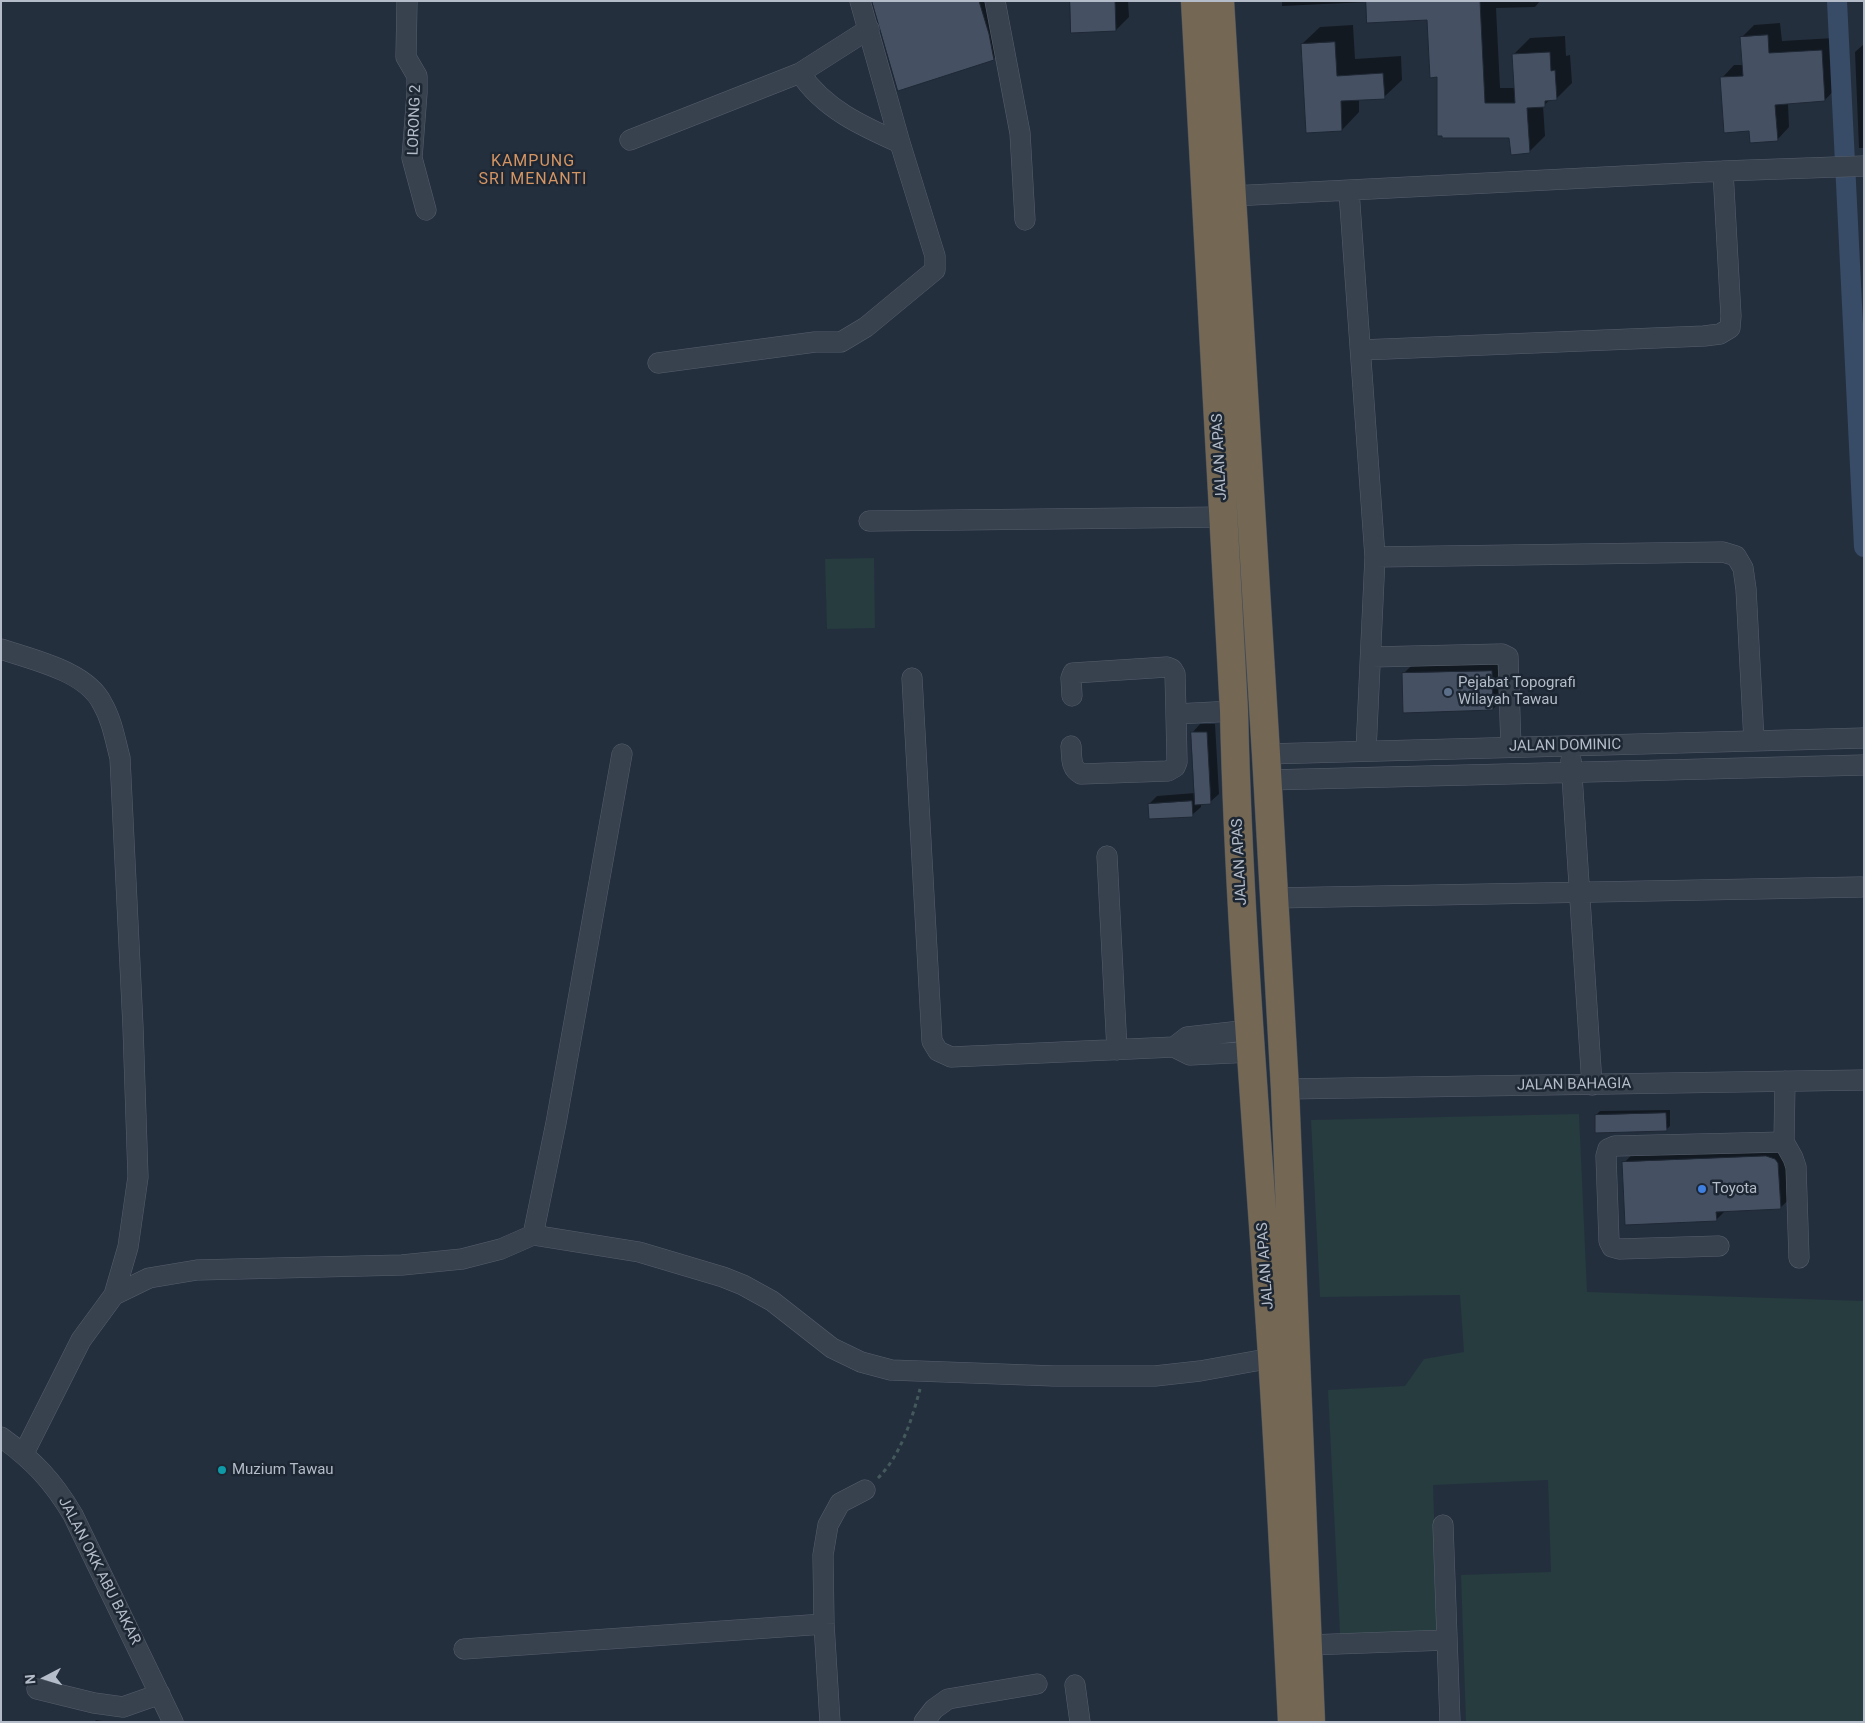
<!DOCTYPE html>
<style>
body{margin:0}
#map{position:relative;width:1865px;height:1723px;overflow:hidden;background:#242f3e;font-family:Roboto,sans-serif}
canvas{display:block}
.frame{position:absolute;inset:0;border:2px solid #b4bcc9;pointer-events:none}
.north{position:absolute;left:20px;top:1653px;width:50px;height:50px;-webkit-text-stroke:4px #1d2633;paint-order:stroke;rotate:265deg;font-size:14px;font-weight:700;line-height:20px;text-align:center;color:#b4bcc9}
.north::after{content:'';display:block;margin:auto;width:18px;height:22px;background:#b4bcc9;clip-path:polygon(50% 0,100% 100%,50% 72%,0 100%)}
</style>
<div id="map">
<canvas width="1865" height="1723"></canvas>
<div class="frame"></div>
<div class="north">N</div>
</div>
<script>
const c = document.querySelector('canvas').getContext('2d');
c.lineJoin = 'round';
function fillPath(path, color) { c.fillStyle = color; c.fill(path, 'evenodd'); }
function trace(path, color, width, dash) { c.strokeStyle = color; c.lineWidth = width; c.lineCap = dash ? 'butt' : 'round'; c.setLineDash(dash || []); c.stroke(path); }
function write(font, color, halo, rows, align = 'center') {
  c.font = font + ' Roboto,sans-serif'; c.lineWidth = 5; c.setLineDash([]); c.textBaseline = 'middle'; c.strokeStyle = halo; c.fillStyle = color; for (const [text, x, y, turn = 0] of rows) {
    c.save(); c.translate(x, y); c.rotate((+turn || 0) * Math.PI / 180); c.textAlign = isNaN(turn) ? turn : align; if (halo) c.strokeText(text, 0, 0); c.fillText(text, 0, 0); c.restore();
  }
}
fillPath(new Path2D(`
 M874 558 875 628 827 629 825 559Z
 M1579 1114 1587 1292 1864 1301V1722H1466L1461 1575 1551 1572 1548 1480 1433 1485 1438 1631 1340 1634 1328 1390 1405 1386 1424 1359 1464 1352 1460 1295 1320 1297 1311 1120Z`), '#263c3f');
fillPath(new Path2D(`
 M874 1H1001L1011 41 993 59Z
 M1071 1H1128L1129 17 1116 30Z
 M1282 1H1540L1535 7 1496 8 1500 88H1516L1514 54 1530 38 1565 36 1566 56 1570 55 1572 83 1556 99H1551L1543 106 1545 136 1529 152 1438 76 1428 19 1368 2 1282 6Z
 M1780 23 1782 41 1834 38 1837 87 1825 100 1788 103 1789 127 1777 140 1750 130 1722 78 1734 65H1743L1741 38 1754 25Z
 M1353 25 1355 59 1401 56 1402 80 1384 97 1359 99V112L1342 130 1302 44 1320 27Z
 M1864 44V148H1859L1855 52Z
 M1505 658 1506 696 1493 709 1403 674 1416 661Z
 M1200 724H1215L1219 794 1210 802 1201 803V807L1192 815 1149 804 1157 796 1195 793 1192 733Z
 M1670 1110V1126L1666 1130 1596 1115 1600 1111Z
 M1784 1139 1798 1191 1780 1208 1726 1210 1716 1220 1624 1163 1641 1145Z
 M96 1720 110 1722H94Z`), '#0007');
trace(new Path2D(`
 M1837 1 1864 547`), '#394c67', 20);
const building = new Path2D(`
 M872 1H979L989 34 994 60 898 91Z
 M1070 1H1115L1116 31 1071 33Z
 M1366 1H1480L1485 103H1515L1512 54 1550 52 1551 71 1555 70 1557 100 1545 101V107L1527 108 1530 153 1511 155 1509 138H1442V136H1437V77L1430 78 1427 20 1367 23Z
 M1768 35 1769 53 1822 50 1825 101 1775 105 1778 141 1750 143 1749 131 1724 133 1720 77 1743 76 1740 37Z
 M1335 42 1337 76 1383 73 1385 99 1341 101 1342 131 1306 133 1301 44Z
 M1492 671 1493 710 1403 713 1402 673Z
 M1191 732H1207L1211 804 1195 805Z
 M1192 801 1193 817 1149 819 1148 804Z
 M1666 1113 1667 1131 1595 1133V1115Z
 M1766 1156 1775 1159 1778 1163 1781 1209 1716 1212 1717 1221 1625 1225 1622 1162Z`);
fillPath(building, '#455162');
trace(building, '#1f2835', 1);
const minor = new Path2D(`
 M407 1 406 57 417 76V93L412 158 426 210
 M995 1 1020 133 1025 220
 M800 73C824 109 862 126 900 143
 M630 140 800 73 869 29
 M1349 191 1375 557 1366 751
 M1232 196 1723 171 1864 166
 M1361 350 1704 336 1720 334 1730 328 1731 316 1723 171
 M658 363 815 342H841L866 327 935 270V256L900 143 860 1
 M869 521 1223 517
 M1375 557 1723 552 1736 556 1743 568 1746 589 1754 741
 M1 649C33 660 86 671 102 703 112 720 115 739 120 758L133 1027 138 1177 128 1247 114 1295
 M1371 657 1502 654 1508 657 1511 747
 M912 678 932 1041 938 1051 951 1057 1174 1047 1190 1055 1251 1052
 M1072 696 1071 678 1073 673 1167 667 1172 669 1175 674 1176 714
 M1071 746C1072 757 1070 768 1081 774L1168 771 1175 767 1177 762 1176 714 1234 711
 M1266 754 1864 738
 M1571 760 1592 1085
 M1268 780 1864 765
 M1107 856 1117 1050
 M1274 898 1861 887
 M1174 1047 1187 1037 1250 1030
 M1285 1089 1864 1080
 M1784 1142 1793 1158 1796 1167 1799 1258
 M533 1235 556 1123 622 754
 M1719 1246 1619 1249 1612 1247 1609 1241 1606 1156 1608 1149 1615 1146 1784 1142 1785 1081
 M1 1437C33 1460 53 1481 73 1515L173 1722
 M24 1453 81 1340 114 1295 149 1278 197 1270 402 1265 462 1259 501 1249 533 1235 639 1252 723 1277 743 1285 772 1301 832 1348 861 1362 891 1370 1054 1376H1155L1200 1371 1272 1358
 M1443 1525 1450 1722
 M1308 1645 1447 1640
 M464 1649 824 1624
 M1075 1685 1080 1722
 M37 1689 94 1703 123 1707 160 1694
 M830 1722 824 1624 823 1555 828 1525 840 1503 865 1490
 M924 1722 934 1709 948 1699 1037 1684`);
const highway = new Path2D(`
 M1195 1 1234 711C1239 926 1258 1141 1272 1356 1280 1478 1286 1600 1292 1722
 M1220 1 1266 754 1285 1089 1311 1722`);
trace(minor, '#565f6c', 21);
trace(highway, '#434c59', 29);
trace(new Path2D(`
 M878 1478C901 1455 912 1419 920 1389`), '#44595c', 3, [4, 4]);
trace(minor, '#38414e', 20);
trace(highway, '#746855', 28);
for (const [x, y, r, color] of [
 [1448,692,5,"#5c6f8a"],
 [1702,1189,5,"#3f7fe0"],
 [222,1470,5,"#0f9aa8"]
]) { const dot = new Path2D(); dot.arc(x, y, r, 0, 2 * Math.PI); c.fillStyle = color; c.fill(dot); trace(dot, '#1d2633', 2); }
write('15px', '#b4bcc9', '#1d2633', [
 ["LORONG 2",415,120,-88],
 ["JALAN APAS",1220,457,-93],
 ["JALAN DOMINIC",1565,746,-1],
 ["JALAN APAS",1240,862,-93],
 ["JALAN BAHAGIA",1574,1085,-1],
 ["JALAN APAS",1266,1266,-94],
 ["JALAN OKK ABU BAKAR",99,1571,63]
]);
write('15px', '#b4bcc9', '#1d2633', [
 ["Pejabat Topografi",1458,683],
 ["Wilayah Tawau",1458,700],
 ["Toyota",1712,1189],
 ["Muzium Tawau",232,1470]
], 'left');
c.letterSpacing = '1px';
write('16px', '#d59563', '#1d2633', [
 ["KAMPUNG",533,162],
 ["SRI MENANTI",533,180]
]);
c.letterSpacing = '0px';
</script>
